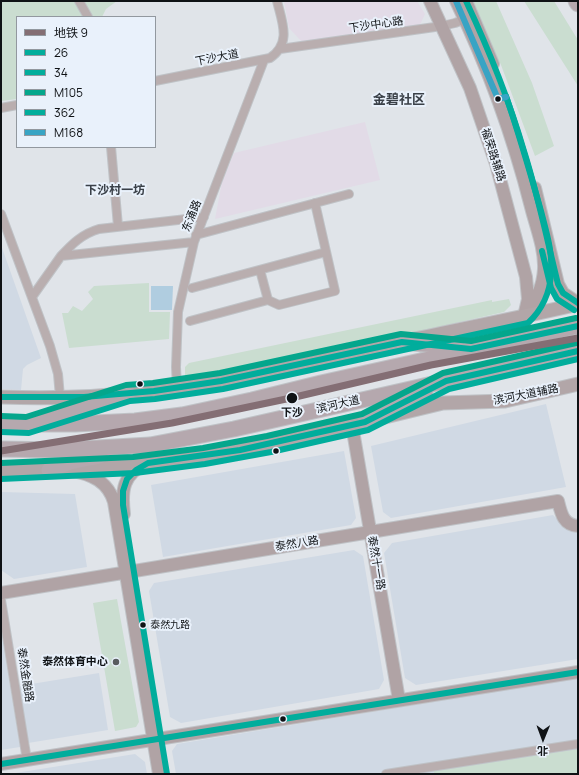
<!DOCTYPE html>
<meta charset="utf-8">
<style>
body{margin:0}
#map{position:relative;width:579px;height:775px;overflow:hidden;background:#e0e4e9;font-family:Manrope,"Noto Sans SC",sans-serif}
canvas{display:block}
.frame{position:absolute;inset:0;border:2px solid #0f1215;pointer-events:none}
.legend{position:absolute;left:16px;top:16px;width:140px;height:132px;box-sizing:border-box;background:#e9f1fb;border:1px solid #92989f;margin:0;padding:5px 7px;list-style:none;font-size:12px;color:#0f1215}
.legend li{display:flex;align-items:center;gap:8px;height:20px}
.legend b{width:20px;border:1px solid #92989f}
.north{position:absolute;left:523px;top:719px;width:40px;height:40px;-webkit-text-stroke:3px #e9f1fb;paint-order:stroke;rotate:181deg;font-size:11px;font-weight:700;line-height:16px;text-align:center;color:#0f1215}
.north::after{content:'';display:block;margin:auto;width:14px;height:18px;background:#0f1215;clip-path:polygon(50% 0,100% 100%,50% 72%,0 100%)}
</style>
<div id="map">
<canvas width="579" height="775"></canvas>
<div class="frame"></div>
<ul class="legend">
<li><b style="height:5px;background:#846e74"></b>地铁 9</li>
<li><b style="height:5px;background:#01ad9c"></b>26</li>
<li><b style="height:5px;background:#01ad9c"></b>34</li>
<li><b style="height:5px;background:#04a68c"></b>M105</li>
<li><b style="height:5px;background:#01ad9c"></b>362</li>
<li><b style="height:5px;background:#38a4c4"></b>M168</li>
</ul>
<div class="north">北</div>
</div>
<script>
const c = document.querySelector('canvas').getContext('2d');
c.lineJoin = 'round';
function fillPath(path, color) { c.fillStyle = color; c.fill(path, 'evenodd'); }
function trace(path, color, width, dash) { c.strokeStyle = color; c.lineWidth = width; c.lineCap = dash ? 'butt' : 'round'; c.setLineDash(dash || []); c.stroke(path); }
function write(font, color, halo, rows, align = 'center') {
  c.font = font + ' Manrope,"Noto Sans SC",sans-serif'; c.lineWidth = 4; c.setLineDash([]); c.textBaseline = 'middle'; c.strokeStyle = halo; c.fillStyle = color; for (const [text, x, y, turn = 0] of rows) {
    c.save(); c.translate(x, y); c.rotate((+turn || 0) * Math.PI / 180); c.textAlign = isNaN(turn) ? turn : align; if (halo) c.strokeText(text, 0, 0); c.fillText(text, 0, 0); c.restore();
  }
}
fillPath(new Path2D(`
 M1 245 41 358 27 365 23 369 21 390 1 389Z
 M546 404 566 487 391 518 383 512 371 446Z
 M344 451 356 518 351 525 163 557 151 485Z
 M1 492 75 494 87 567 14 579 1 570Z
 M553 515 561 523 578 528V659L416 685 405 678 384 553 392 543Z
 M354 550 363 556 384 680 379 689 181 723 170 717 149 591 154 583Z
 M1 632 20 747 1 750Z
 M99 673 108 730 28 743 19 686Z
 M578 678V774H176L172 751 177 744Z
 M135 754 145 762 147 774H9Z`), '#d0d9e4');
fillPath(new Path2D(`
 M284 1H417L425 14 420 25 302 42 289 28Z
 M365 122 380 180 215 219 222 182 234 153Z`), '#e2dbe7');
fillPath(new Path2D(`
 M1 1H117L106 9 102 17H17V99L1 101Z
 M471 1H496L532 83 554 146 535 156 501 65Z
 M524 1H554L578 40V86Z
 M149 283V312H170L169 339 69 348 62 313H68L73 306 82 311 93 299 88 292 94 286Z
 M509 299 511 305 504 312 285 362 192 380 187 378 185 375V367L189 363 492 300V302Z
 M117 599 139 722 136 727 115 731 93 603Z
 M578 749V774H434V771Z`), '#caddd0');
fillPath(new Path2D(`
 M151 286H173L172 310H151Z`), '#b0cde0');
const street = new Path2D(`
 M79 1 88 17
 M280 49 442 26 455 23 468 18
 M155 81 270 58C292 43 282 22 277 1
 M1 108 17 105
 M111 147 118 226
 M1 214 50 346 58 374 60 397
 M196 235 349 194
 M61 256C72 244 82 234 99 229L204 217
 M260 270 268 300 279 305 335 291 315 203
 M192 288 326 252
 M32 297 61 256 194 242
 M190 321 268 300
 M177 388 176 367 178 312 194 242 264 60
 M1 600 26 754
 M386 774 578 744`);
const secondary = new Path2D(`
 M430 1 470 88 496 164 526 277 528 299 525 312
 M456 1C488 67 513 136 531 207 536 227 545 249 544 269 543 288 536 302 524 316
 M466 1 493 64
 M535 188 558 284 563 293 578 303
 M352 425 399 700
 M72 471C92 474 108 482 114 502L159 774
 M124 514C121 490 123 474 147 463
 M1 593 558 501C561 513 563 525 578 526
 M1 764 578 672`);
const primary = new Path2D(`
 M1 397C52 399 104 397 155 391 238 381 319 361 401 342 460 329 519 318 578 304
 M1 471 65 469 134 465 204 456 298 438 443 403 505 401 578 384`);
const highway = new Path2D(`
 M576 1 578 4
 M402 342 458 347
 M43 420 128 393
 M365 422 425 392
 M1 424H75L135 421 182 415 252 400 321 383 578 326
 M1 449 62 450 150 445 234 429 578 351
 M49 470 70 462 100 456`);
trace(street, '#bfc2c6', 10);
trace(secondary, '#bfc2c6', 14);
trace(primary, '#bfc2c6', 15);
trace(highway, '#bfc2c6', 17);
trace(street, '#b9aeaf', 8);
trace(secondary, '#b0a3a5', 12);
trace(primary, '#b2a6a8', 13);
trace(highway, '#b5a8ae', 15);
trace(new Path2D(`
 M1 397H84L154 391 221 381 402 342 471 349 578 326
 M1 764 578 672
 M167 774 123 505V491L127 479 136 470 148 463 240 450 365 422 446 381 578 351`), '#01ad9c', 6);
trace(new Path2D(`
 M542 251 551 288 557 299 574 310
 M1 432 29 433 130 401 155 399 223 389 528 323C542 310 550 292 551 274 553 252 546 231 541 211 530 172 519 134 506 96
 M1 479 135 473 205 464 271 452 368 430 449 389 578 359`), '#01ad9c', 6);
trace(new Path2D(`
 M1 416 26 417 126 385 153 383 220 373 401 334 471 341 576 318
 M1 463 133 457 203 448 267 436 362 414 443 373 576 343`), '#04a68c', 6);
trace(new Path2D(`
 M466 1C489 50 509 100 524 151 538 195 547 240 558 284L563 293 578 303`), '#01ad9c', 6);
trace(new Path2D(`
 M456 1 498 99 506 97`), '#38a4c4', 6);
trace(new Path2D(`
 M1 451 172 423 291 398 431 365 578 338`), '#846e74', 7);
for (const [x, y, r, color] of [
 [498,99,3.5,"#0f1215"],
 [140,384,3.5,"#0f1215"],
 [292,398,6,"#0f1215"],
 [276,451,3.5,"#0f1215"],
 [143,625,3.5,"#0f1215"],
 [116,662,4,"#585c5f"],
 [283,719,3.5,"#0f1215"]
]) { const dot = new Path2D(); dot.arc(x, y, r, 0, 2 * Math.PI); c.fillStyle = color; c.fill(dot); trace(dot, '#e9f1fb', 1.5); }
write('10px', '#0f1215', '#e9f1fb', [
 ["泰然九路",150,625]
], 'left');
write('11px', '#0f1215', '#e9f1fb', [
 ["下沙中心路",376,25,-8],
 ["下沙大道",217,58,-11],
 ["福荣路辅路",493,155,72],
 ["东涌路",192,216,-68],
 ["滨河大道辅路",526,395,-11],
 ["滨河大道",338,405,-13],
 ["泰然八路",297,544,-9],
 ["泰然十一路",376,563,80],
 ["泰然金融路",25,675,81]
]);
write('bold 11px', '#0f1215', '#e9f1fb', [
 ["下沙",292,413]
]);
write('bold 11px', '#0f1215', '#e9f1fb', [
 ["泰然体育中心",108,662]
], 'right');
write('bold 12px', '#3a4048', '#e9f1fb', [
 ["下沙村一坊",115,191]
]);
write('bold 13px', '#3a4048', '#e9f1fb', [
 ["金碧社区",399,100]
]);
</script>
